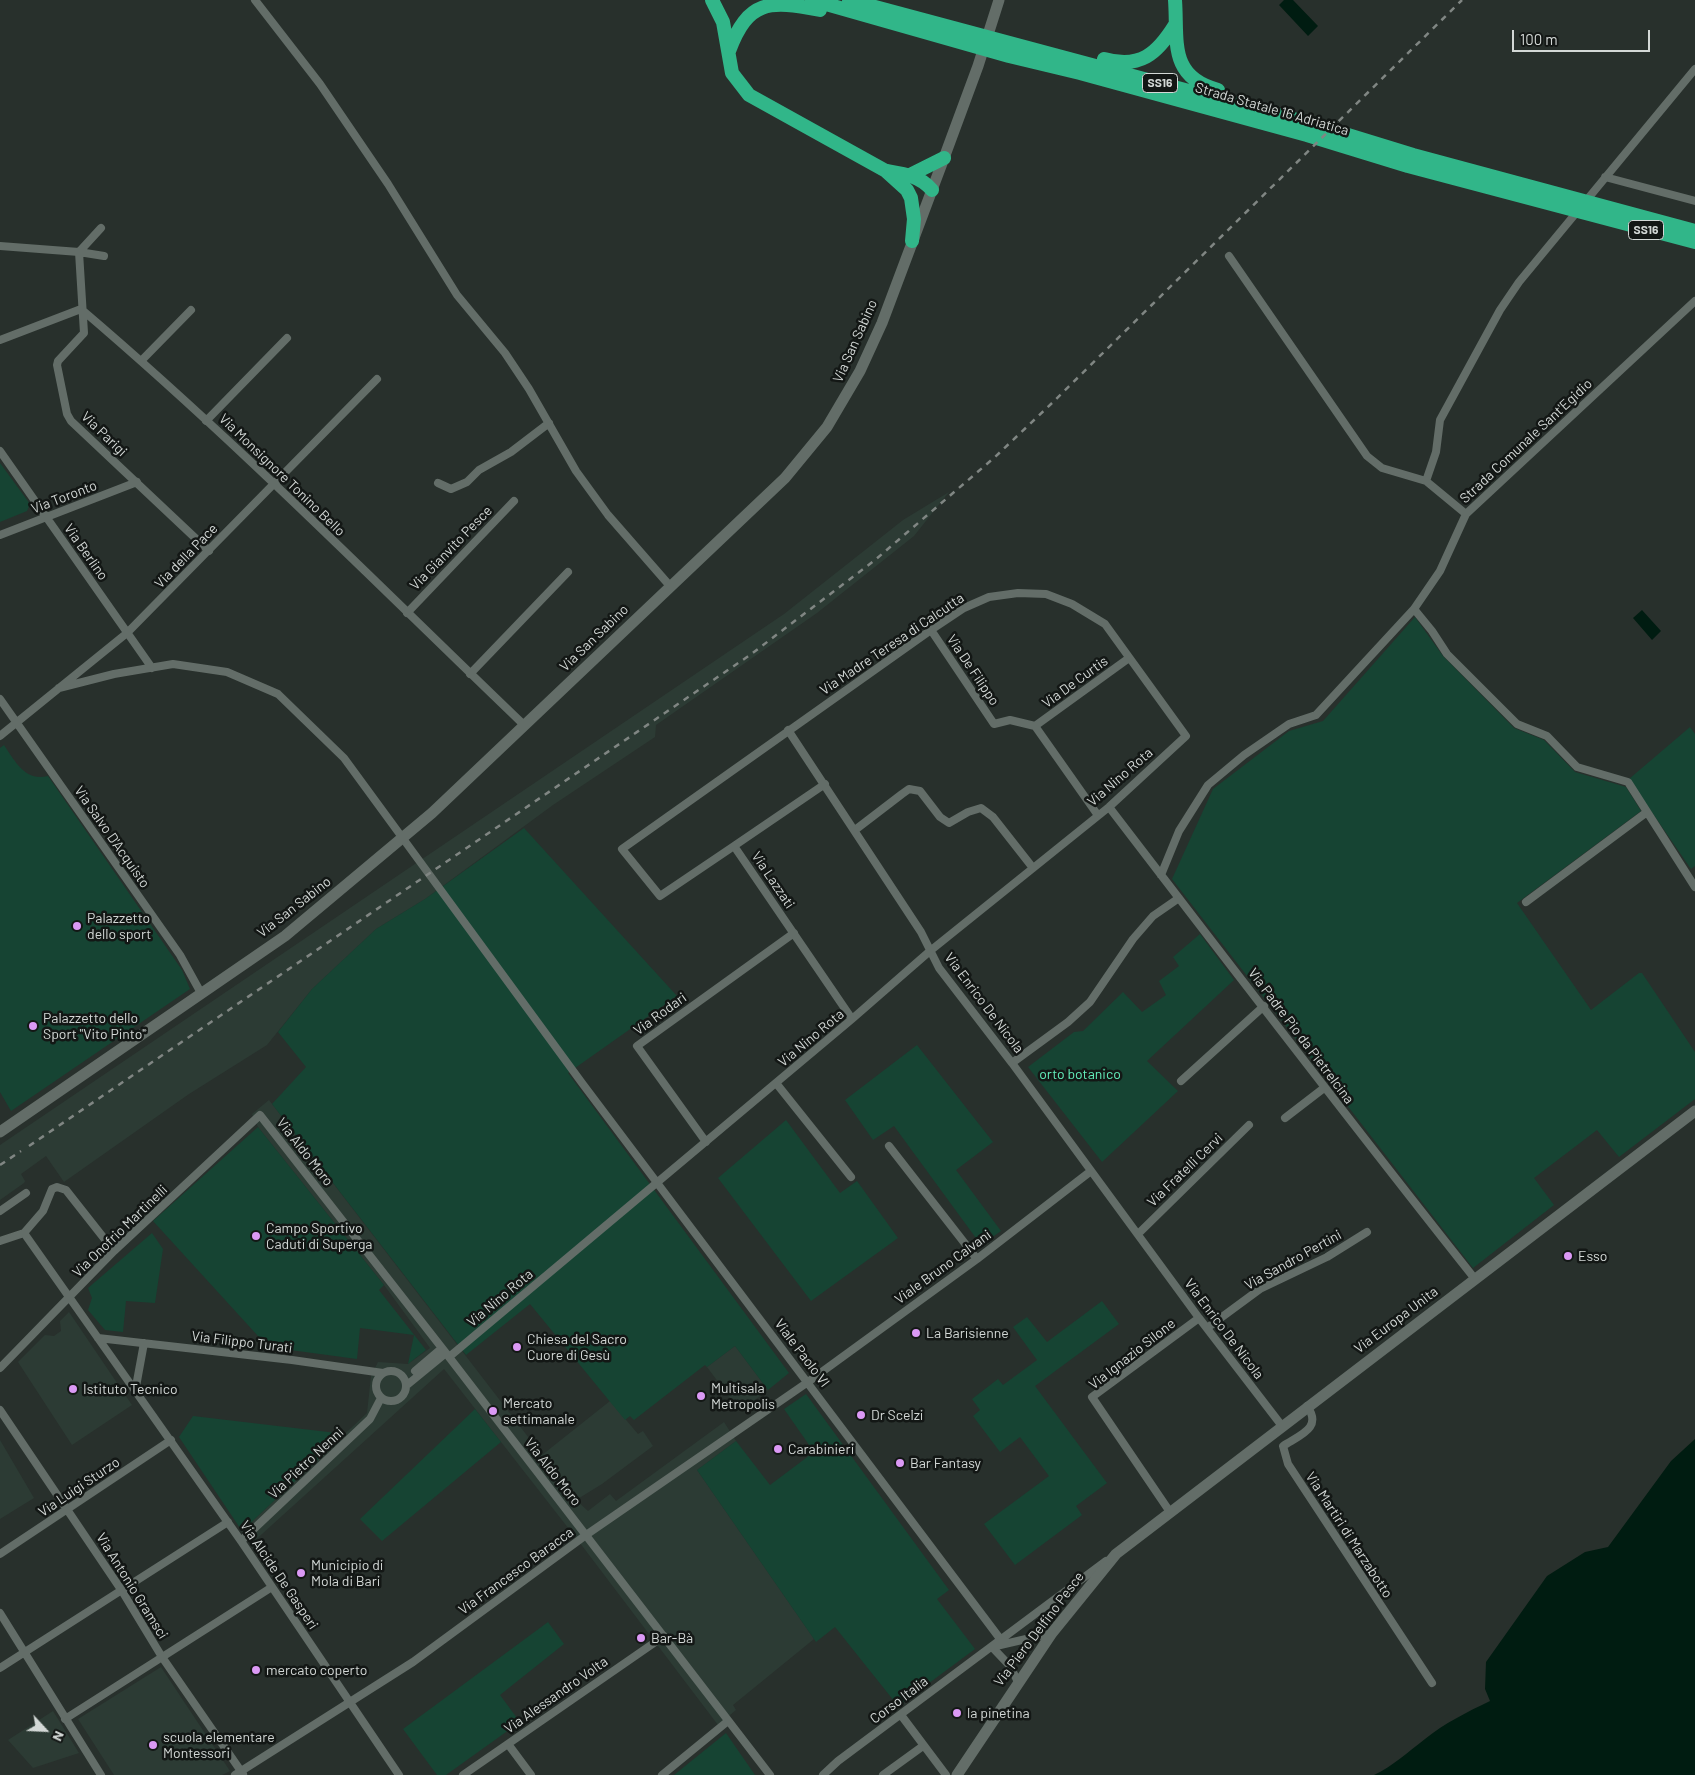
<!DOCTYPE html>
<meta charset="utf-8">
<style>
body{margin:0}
#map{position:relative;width:1695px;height:1775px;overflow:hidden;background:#28302c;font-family:Barlow,sans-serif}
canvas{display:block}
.north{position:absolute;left:20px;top:1705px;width:50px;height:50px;-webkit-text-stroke:4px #131715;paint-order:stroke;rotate:115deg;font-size:14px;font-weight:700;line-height:20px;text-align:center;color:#d3d8d6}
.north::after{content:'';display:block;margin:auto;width:18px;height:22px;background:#d3d8d6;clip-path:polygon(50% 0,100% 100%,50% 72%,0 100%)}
.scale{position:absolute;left:1512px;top:30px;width:138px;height:22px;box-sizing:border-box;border:2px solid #d3d8d6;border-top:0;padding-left:6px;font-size:15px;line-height:18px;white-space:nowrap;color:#d3d8d6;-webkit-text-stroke:4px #131715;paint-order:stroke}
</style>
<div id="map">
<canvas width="1695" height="1775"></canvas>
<div class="north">N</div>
<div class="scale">100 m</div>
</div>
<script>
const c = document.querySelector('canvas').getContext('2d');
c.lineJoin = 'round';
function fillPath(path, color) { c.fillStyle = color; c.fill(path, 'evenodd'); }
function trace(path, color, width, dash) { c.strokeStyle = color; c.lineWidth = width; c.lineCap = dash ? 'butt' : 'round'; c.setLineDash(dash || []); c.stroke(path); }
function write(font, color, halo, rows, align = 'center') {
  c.font = font + ' Barlow,sans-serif'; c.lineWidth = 5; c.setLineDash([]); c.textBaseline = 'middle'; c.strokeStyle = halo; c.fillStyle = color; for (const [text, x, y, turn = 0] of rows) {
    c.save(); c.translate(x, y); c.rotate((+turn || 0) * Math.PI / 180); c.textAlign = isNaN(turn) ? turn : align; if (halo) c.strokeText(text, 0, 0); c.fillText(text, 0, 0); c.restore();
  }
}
fillPath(new Path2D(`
 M949 492 914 536 817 613 656 725 655 737 553 805 425 899 376 929 312 989 267 1045 189 1094 64 1182 46 1156 21 1174 25 1181 24 1183 0 1200V1145L784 614 903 520Z
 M269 1100 542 1455 610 1401 638 1434 643 1431 653 1446 602 1484 576 1500 588 1511 610 1494 616 1501 724 1422 736 1441 697 1470 814 1639 733 1705 736 1710 718 1725 583 1547 444 1369 251 1544 242 1531 367 1413 371 1376 378 1362 408 1364 430 1348 384 1285 258 1127 252 1114Z
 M69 1312 132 1405 72 1445 18 1362 45 1335 54 1336 61 1331 60 1321Z
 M735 1346 768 1390 740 1411 707 1367Z
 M0 1440 34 1498 0 1519Z
 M161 1667 230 1771 222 1775H114L78 1719Z
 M53 1711 79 1753 33 1768 8 1740Z`), '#2c3b34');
fillPath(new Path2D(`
 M0 463 30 504 27 511 0 522Z
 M1415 617 1443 656 1514 728 1544 740 1575 772 1626 787 1641 811 1517 903 1591 1010 1639 973H1642L1695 1052V1099L1619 1157 1597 1130 1534 1178 1554 1205 1473 1268 1172 879 1213 789 1289 731 1323 721Z
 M1690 727 1695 734V866L1691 869 1629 779Z
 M4 745C15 761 25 782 48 776L182 970 190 989 11 1111 0 1092V748Z
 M524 828 677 996 568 1073 789 1373 768 1390 735 1346 707 1367 705 1365 634 1420 630 1416 625 1420 530 1304 466 1355 272 1104 306 1067 278 1032 312 989 376 929 425 899Z
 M1200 934 1234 980 1147 1061 1178 1091 1102 1162 1028 1067 1074 1032 1083 1031 1123 992 1142 1012 1166 995 1159 981 1179 966 1173 957Z
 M917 1045 993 1142 956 1170 1001 1231 981 1245 894 1126 873 1140 845 1100Z
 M786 1120 840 1193 857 1181 898 1238 811 1301 718 1178Z
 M258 1127 384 1285 379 1290 426 1350 408 1364 414 1335 360 1328 357 1359 268 1347 153 1221Z
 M152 1233 163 1249 155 1303 126 1301 123 1332 105 1330 88 1310 92 1298 88 1288Z
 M1102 1301 1119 1324 1035 1386 1107 1483 1076 1506 1082 1515 1015 1565 984 1524 1049 1476 1020 1437 1000 1452 973 1416 980 1410 972 1399 998 1379 1003 1385 1037 1360 1013 1327 1027 1317 1047 1342Z
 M806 1394 949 1590 937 1599 975 1649 898 1706 835 1627 816 1642 697 1470 736 1441 770 1485 814 1452 784 1409Z
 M475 1409 501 1442 382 1541 360 1519Z
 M193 1416 345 1434 242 1531 179 1437Z
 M548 1622 564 1644 500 1695 520 1722 446 1775H437L403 1729Z
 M726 1733 755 1775H674Z`), '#164433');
fillPath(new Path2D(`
 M1284 0H1293L1318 26 1308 36 1279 5Z
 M1642 610 1661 631 1652 640 1633 618Z
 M1695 1439V1775H1374C1393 1766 1408 1752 1425 1739 1445 1723 1467 1712 1490 1701L1485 1689 1486 1662 1547 1576 1585 1552 1608 1547 1671 1461Z`), '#001c11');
trace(new Path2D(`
 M255 0 320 84 388 184 457 295 505 353 529 389 576 471 608 515 670 586
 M1605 177 1695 201
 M101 228 79 252 104 256
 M0 246 79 252 84 333 58 361 57 365 67 414 71 421 209 551
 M1229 256 1367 456 1382 468 1426 481
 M0 340 81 309C235 440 378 585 524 725
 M142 360 191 310
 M206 421 287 338
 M0 451 152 668
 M438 483 451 489 467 482 479 470 511 452 549 423
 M1466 514 1426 481 1436 452 1440 420 1500 310 1519 282 1695 69
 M0 535 137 482
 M1414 609 1432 631 1447 654 1517 724 1547 736 1577 767 1628 782 1695 887
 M407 613 514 501
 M931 630 994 724 1010 720 1035 726 1097 814
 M470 674 568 572
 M59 688 114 674 173 664 227 672 278 694 344 758 582 1083 1001 1640
 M0 699 180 955 201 993
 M1035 726 1129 658
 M788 730 921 932 939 968 1012 1063 1199 1318 1282 1426
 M0 736 127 633 377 379
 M825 784 734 846 852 1019
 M1109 807C1230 965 1351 1123 1475 1279
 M855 830 902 794 909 789 920 791 940 817 949 823 968 812 981 808 993 817 1033 868
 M1161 875 1179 831 1208 785 1244 755 1289 724 1316 715 1414 609 1440 571 1466 514 1695 301
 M1526 902 1647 812
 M1012 1063 1068 1022 1090 1002 1133 939 1153 916 1179 898
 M1181 1081 1264 1006
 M776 1083 851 1177
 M1285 1118 1324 1088
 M706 1142 637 1046 794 933
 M889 1146 977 1259
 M0 1211 26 1193
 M24 1233 241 1541 399 1775
 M1138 1234 1249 1125
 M0 1241 24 1233 43 1211 52 1189 57 1187 66 1190 114 1251
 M1207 1328 1260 1289 1327 1257 1367 1232
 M98 1338 292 1360 383 1373
 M449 1357 852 1019 930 951 1109 807 1186 736 1105 624 1072 604 1046 594 1018 593 989 597 964 608 931 630 622 849 660 896 734 846
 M0 1368 114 1251 260 1115 449 1357 770 1775
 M376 1386a15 15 0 1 1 30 0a15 15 0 1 1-30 0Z
 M415 1371 442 1348
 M407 1385 446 1353
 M135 1392 144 1343
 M1307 1406C1323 1428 1300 1435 1283 1446L1288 1464 1432 1683
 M0 1410 122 1591 162 1657 243 1774
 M1170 1512 1092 1397 1199 1318
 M241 1541 370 1419 381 1398
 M0 1554 171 1440
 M0 1613 101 1775
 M996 1646 1052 1633
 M992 1647 1010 1666 1018 1682
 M0 1668 228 1522
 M901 1715 946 1775
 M65 1719 272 1587
 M508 1744 531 1775
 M235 1775 413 1662 586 1535 808 1382 977 1259 1091 1171
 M463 1775 664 1636
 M662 1775 728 1721
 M823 1775 838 1761 1106 1561
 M883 1775 923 1746`), '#636d68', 8);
trace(new Path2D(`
 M0 1132 285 936 432 813 785 478 827 427 860 371 882 323 944 158 978 66 999 0
 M957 1775 1052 1633 1116 1554 1695 1111`), '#636d68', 11);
trace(new Path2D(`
 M712 0 723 22 732 73 749 95 886 171 907 190 911 198 914 219 912 241
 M812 0 1009 56 1080 73 1307 135 1408 166 1695 242
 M849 0 1312 124 1413 155 1695 231
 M1175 0C1178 40 1168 77 1218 90
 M729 51C748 0 769 0 820 10
 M1104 59C1140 69 1157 54 1175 25
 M887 171C905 174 920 176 932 190
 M910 175 944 158`), '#31b689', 14);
trace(new Path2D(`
 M29 1146 750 655 875 560 995 457 1051 404 1462 0
 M0 1165 21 1151`), '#808683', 2.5, [6, 6]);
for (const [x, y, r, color] of [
 [77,926,5,"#db99f5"],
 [33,1026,5,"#db99f5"],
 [256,1236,5,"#db99f5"],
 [1568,1256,5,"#db99f5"],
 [916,1333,5,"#db99f5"],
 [517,1347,5,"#db99f5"],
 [73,1389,5,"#db99f5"],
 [701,1396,5,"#db99f5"],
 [493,1411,5,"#db99f5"],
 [861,1415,5,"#db99f5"],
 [778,1449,5,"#db99f5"],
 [900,1463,5,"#db99f5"],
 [301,1573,5,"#db99f5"],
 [641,1638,5,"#db99f5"],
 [256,1670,5,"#db99f5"],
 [957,1713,5,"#db99f5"],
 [153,1745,5,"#db99f5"]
]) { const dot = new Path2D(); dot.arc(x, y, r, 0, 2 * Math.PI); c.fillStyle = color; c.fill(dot); trace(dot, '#131715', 2); }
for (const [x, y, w] of [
 [1160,83,35],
 [1646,230,35]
]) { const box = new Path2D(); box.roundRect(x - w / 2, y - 9.5, w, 19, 4); c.fillStyle = '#131715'; c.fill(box); trace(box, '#d3d8d6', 1); }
write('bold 12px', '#d3d8d6', null, [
 ["SS16",1160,83],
 ["SS16",1646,230]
]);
write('14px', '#d3d8d6', '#131715', [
 ["Strada Statale 16 Adriatica",1272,109,16],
 ["Via San Sabino",855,341,-66],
 ["Via Parigi",104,434,44],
 ["Strada Comunale Sant'Egidio",1526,441,-43],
 ["Via Monsignore Tonino Bello",282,475,44],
 ["Via Toronto",64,497,-21],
 ["Via Gianvito Pesce",451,548,-46],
 ["Via Berlino",86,552,55],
 ["Via della Pace",186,556,-46],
 ["Via San Sabino",594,638,-44],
 ["Via Madre Teresa di Calcutta",892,644,-34],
 ["Via De Filippo",973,670,56],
 ["Via De Curtis",1075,682,-36],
 ["Via Nino Rota",1120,777,-41],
 ["Via Salvo D'Acquisto",112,837,55],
 ["Via Lazzati",773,880,56],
 ["Via San Sabino",294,907,-38],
 ["Via Enrico De Nicola",984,1003,53],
 ["Via Rodari",660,1014,-36],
 ["Via Padre Pio da Pietrelcina",1301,1036,53],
 ["Via Nino Rota",811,1038,-40],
 ["Via Aldo Moro",305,1152,52],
 ["Via Fratelli Cervi",1185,1170,-44],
 ["Via Onofrio Martinelli",120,1231,-44],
 ["Via Sandro Pertini",1293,1260,-29],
 ["Viale Bruno Calvani",943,1267,-36],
 ["Via Nino Rota",500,1298,-40],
 ["Via Europa Unita",1396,1320,-37],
 ["Via Enrico De Nicola",1224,1329,53],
 ["Via Filippo Turati",242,1342,7],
 ["Viale Paolo VI",802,1353,53],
 ["Via Ignazio Silone",1132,1354,-38],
 ["Via Pietro Nenni",306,1463,-43],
 ["Via Aldo Moro",553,1472,52],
 ["Via Luigi Sturzo",79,1487,-34],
 ["Via Martiri di Marzabotto",1349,1535,57],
 ["Via Francesco Baracca",516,1571,-36],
 ["Via Alcide De Gasperi",279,1575,56],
 ["Via Antonio Gramsci",132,1586,58],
 ["Via Piero Delfino Pesce",1039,1629,-53],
 ["Via Alessandro Volta",556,1695,-35],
 ["Corso Italia",899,1700,-37]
]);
write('14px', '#d3d8d6', '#131715', [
 ["Palazzetto",87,918],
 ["dello sport",87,934],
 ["Palazzetto dello",43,1018],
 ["Sport \"Vito Pinto\"",43,1034],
 ["Campo Sportivo",266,1228],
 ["Caduti di Superga",266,1244],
 ["Esso",1578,1256],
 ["La Barisienne",926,1333],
 ["Chiesa del Sacro",527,1339],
 ["Cuore di Gesù",527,1355],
 ["Multisala",711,1388],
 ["Metropolis",711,1404],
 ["Istituto Tecnico",83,1389],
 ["Mercato",503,1403],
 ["settimanale",503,1419],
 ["Dr Scelzi",871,1415],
 ["Carabinieri",788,1449],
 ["Bar Fantasy",910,1463],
 ["Municipio di",311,1565],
 ["Mola di Bari",311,1581],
 ["Bar-Bà",651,1638],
 ["mercato coperto",266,1670],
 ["la pinetina",967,1713],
 ["scuola elementare",163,1737],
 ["Montessori",163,1753]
], 'left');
write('14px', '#63eebb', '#131715', [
 ["orto botanico",1080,1074]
]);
</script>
